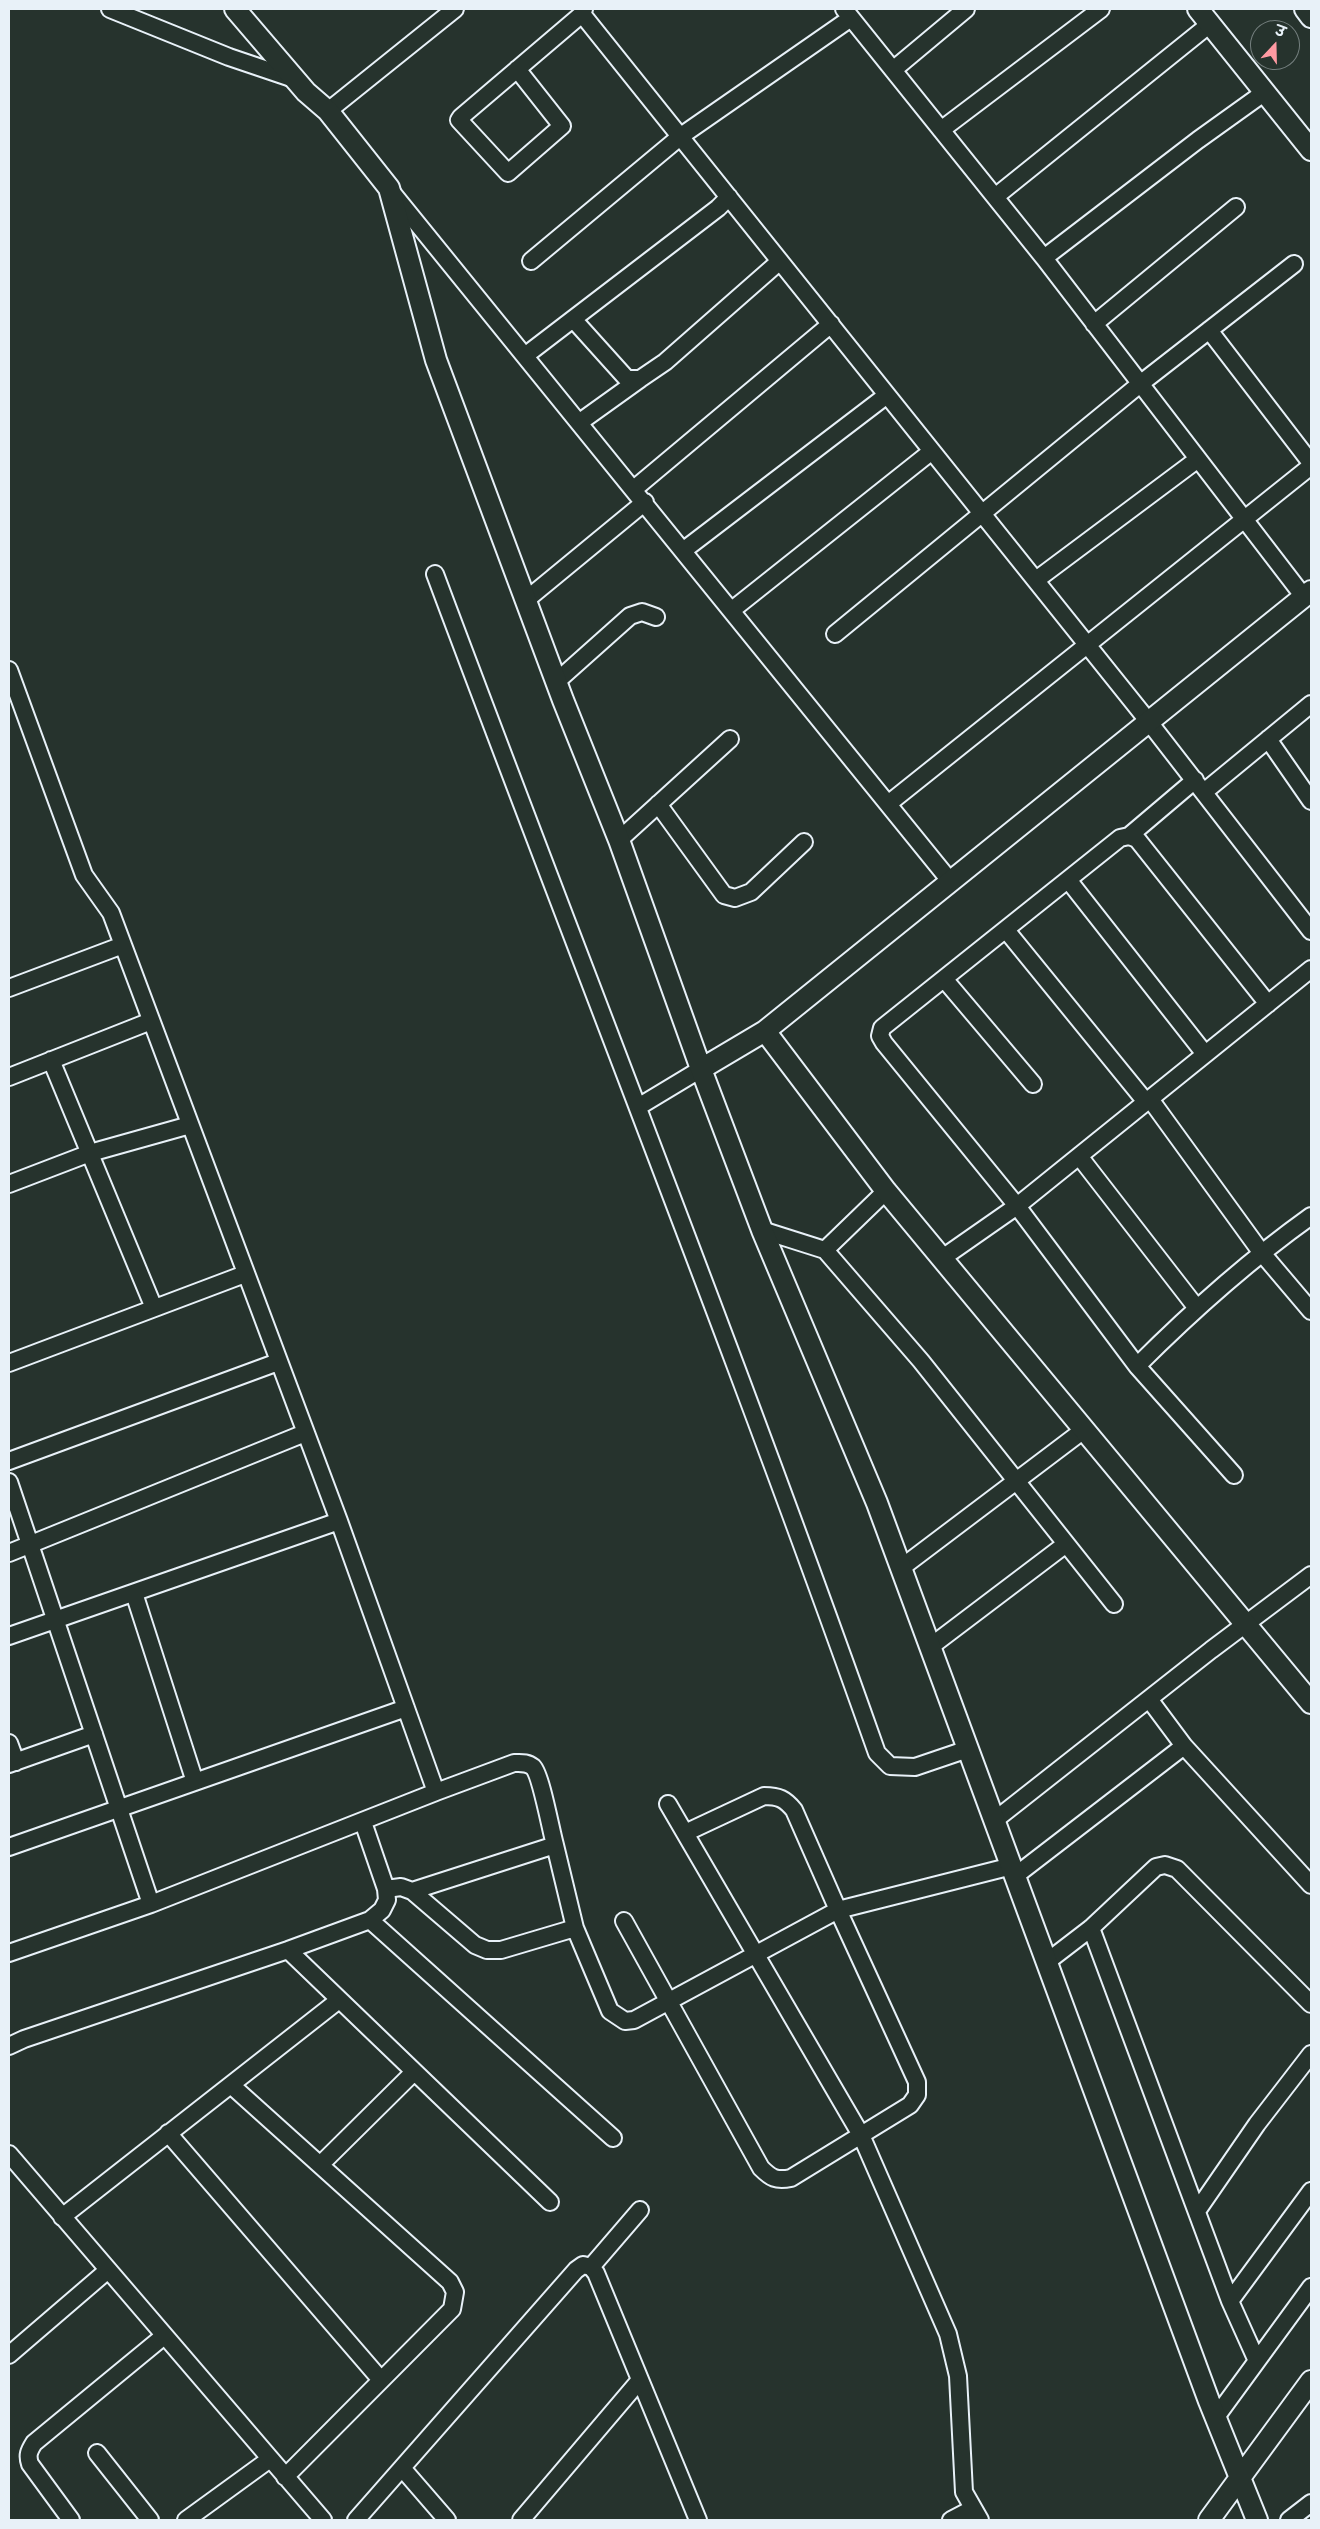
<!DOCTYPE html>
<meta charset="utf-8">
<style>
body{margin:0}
#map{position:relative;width:1320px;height:2529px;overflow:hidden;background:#26332d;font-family:Itim,"Playpen Sans Deva",sans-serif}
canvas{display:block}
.frame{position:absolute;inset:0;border:10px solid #e8f1f8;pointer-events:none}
.north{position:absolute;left:1250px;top:20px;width:50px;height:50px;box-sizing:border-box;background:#26332d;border:1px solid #747f7e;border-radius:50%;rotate:21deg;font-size:14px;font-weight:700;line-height:20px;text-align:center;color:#e8f1f8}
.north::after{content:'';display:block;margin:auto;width:18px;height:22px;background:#ff9aa2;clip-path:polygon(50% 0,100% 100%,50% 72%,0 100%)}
</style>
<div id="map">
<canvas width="1320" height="2529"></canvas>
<div class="frame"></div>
<div class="north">उ</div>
</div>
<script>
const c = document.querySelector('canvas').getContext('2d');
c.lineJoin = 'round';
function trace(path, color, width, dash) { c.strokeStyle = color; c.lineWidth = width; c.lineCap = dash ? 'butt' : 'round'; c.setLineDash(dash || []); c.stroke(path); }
const minor = new Path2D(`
 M110 9 229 57 294 79
 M844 9 1044 258 1304 597
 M582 14 1149 722 1311 931
 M517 69 562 126 508 173 459 120 461 117 582 14 584 9
 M893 70 966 9
 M328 111 455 9
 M941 130 1101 9
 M390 190 951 882
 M995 197 1210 24
 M1044 258 1198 140 1265 92
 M531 261 681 136 851 18
 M573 319 627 379H640L665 362 780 261
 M1094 324 1236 207
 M1209 330 1311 463
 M526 355 718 208 729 197
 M580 422 640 379
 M634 489 831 324
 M684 550 887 395
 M435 574C582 967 737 1357 877 1753L890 1766 915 1767 968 1749
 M1036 580 1198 459
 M526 600 645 502
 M732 610 932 451
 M835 634 1140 384 1294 264
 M9 670 84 875 111 913 339 1521 436 1792 151 1904 9 1953
 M556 682 630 616 642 612 656 617
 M1268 739 1311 801
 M1204 792 1311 704
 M658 804 724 895 735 898 751 892 804 842
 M888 804 1311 466
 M1129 836 1195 780
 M619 840 730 739
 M1069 881 1205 1054
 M1006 930 1146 1102
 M945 980 1033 1084
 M9 988 123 945
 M51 1060 154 1308
 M9 1077 151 1021
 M1150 1099 1261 1252 1311 1311
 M638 1107 701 1069
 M1079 1156 1196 1307
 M9 1184 90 1153 190 1125
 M762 1230 825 1250 921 1361 1114 1604
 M825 1250 886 1191
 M941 1259 1017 1206 1311 969
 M9 1363 245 1274
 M1137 1366C1192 1311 1248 1261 1311 1216
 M9 1461 278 1362
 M1234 1475 1137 1366 1017 1206 884 1043 880 1036 882 1028 1120 838 1129 836 1137 839 1268 1004
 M9 1482 151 1904
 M9 1553 305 1433
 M901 1568 1085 1429
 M134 1593 195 1782
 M9 1636 339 1521
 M930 1647 1066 1544
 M1149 1699 1184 1746 1311 1885
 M9 1743 16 1762
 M9 1764 94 1734
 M436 1792 514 1763C521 1763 527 1762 533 1767 541 1775 551 1831 555 1845
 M668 1804 861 2135 948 2334 958 2376 964 2492 980 2520
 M995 1820 1211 1650 1311 1575
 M9 1847 406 1708
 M1015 1876 1184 1746
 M386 1889 401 1887 412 1891 475 1945 487 1950H501L575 1928
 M412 1891 555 1845 575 1928 610 2011 625 2021 634 2020 838 1910 794 1810C785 1799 779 1796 764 1796L685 1833
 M370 1920 613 2138
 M624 1921 761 2168C771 2178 776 2181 791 2178L910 2105 917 2095V2082L838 1910 1012 1866
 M1091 1928 1230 2301 1257 2361
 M288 1950 550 2202
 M1048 1961 1091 1928 1156 1867 1165 1865 1177 1869 1311 2004
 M9 2046 24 2039 288 1950 370 1920 382 1910 387 1900 386 1889 363 1822
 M231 2085 450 2282 455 2292 452 2309 285 2477
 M168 2133 381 2380
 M9 2154 323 2520
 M320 2165 414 2072
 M1197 2211 1257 2124 1311 2054
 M62 2217 339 2000
 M591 2267 640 2210
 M1230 2301 1311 2191
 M9 2355 108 2270
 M1216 2417 1311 2287
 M97 2453 150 2520
 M402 2468 447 2520
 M71 2520 30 2464C27 2455 29 2451 34 2443L164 2336
 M186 2520 270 2459
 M356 2520 576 2270 583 2265 591 2267 596 2273 698 2520
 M521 2520 640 2380
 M951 2520 972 2509
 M1289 2520 1311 2503`);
const tertiary = new Path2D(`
 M235 9 306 92 328 111 389 188 436 360 563 700 619 840 701 1069 762 1230 877 1503 1209 2401 1257 2520
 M1198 9 1311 150
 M1305 9 1311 17
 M765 1031 886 1191 1311 1703
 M701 1069 765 1031 1311 591
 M1209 2520 1311 2381`);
trace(minor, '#e8f1f8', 20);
trace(tertiary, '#e8f1f8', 24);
trace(minor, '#26332d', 16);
trace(tertiary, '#26332d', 20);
</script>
